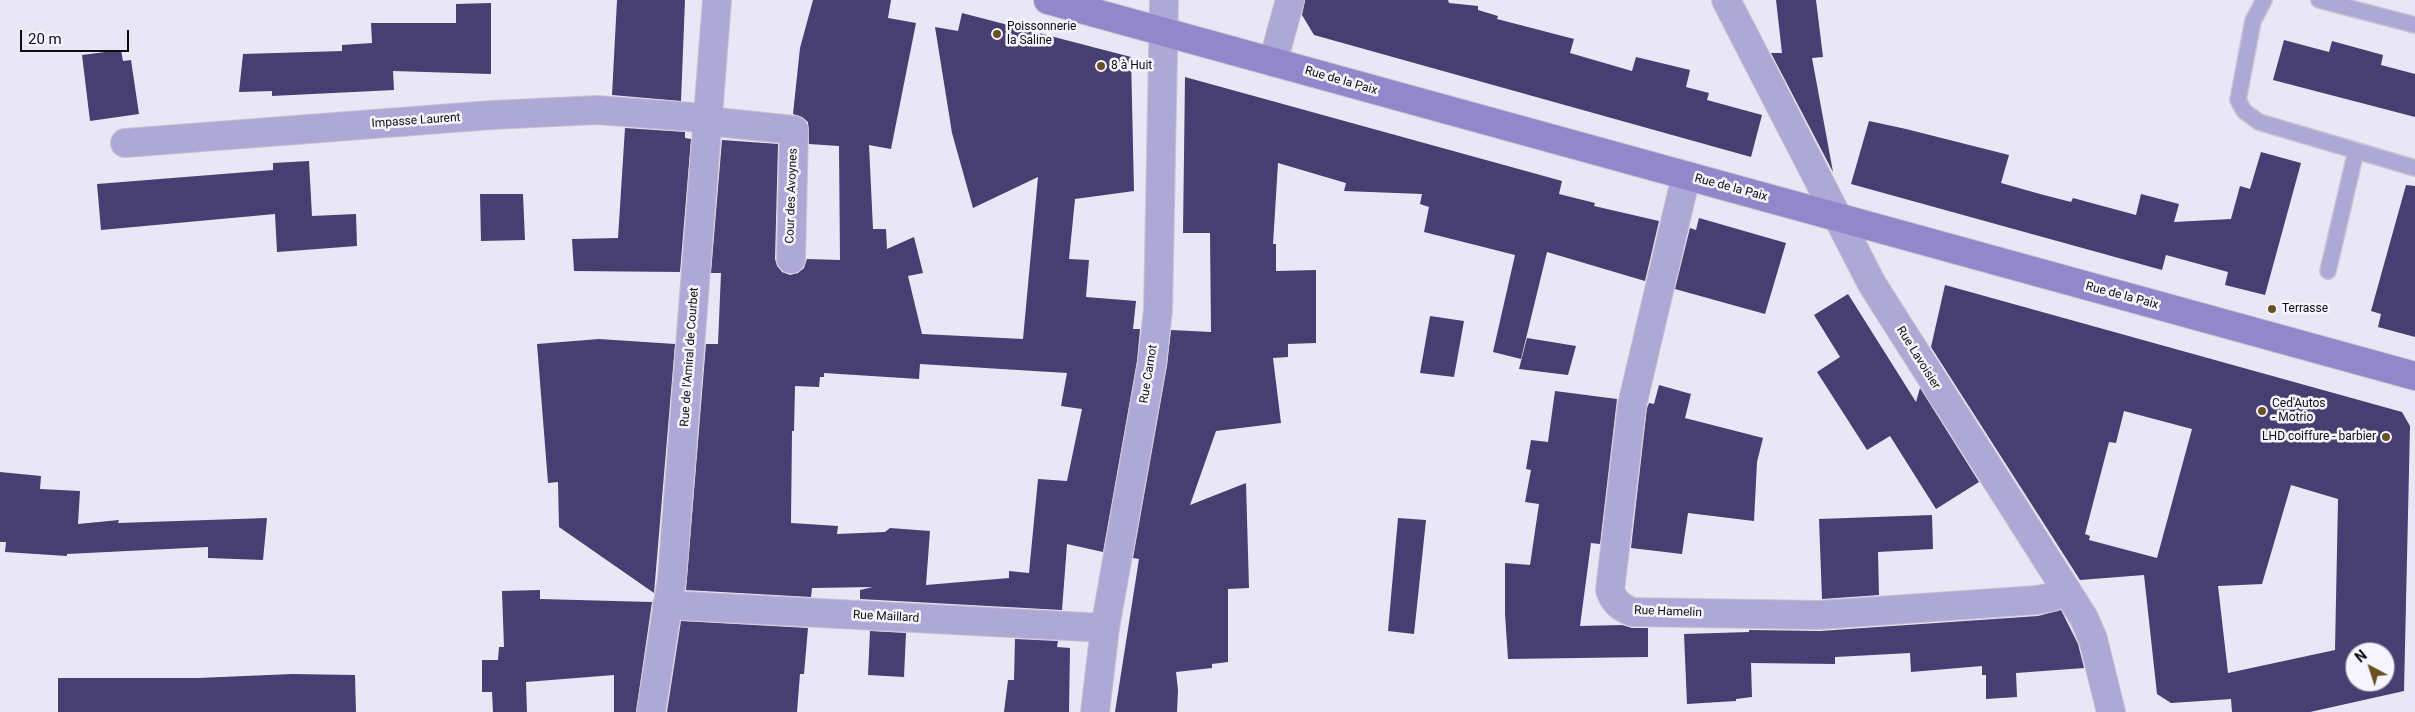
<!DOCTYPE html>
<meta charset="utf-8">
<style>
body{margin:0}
#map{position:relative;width:2415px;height:712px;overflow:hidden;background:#e9e7f6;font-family:Roboto,sans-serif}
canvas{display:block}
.north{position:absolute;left:2345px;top:642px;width:50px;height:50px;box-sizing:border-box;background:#f6f5ff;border:1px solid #98979f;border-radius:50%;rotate:320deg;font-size:14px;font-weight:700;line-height:20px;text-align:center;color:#0c0b10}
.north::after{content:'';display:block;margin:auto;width:18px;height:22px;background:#6a5122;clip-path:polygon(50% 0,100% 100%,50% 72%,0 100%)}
.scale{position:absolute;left:20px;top:30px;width:109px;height:22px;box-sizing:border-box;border:2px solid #0c0b10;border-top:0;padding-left:6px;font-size:15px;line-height:18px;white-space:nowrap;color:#0c0b10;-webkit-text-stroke:4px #f6f5ff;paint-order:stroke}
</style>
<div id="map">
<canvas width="2415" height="712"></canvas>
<div class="north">N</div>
<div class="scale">20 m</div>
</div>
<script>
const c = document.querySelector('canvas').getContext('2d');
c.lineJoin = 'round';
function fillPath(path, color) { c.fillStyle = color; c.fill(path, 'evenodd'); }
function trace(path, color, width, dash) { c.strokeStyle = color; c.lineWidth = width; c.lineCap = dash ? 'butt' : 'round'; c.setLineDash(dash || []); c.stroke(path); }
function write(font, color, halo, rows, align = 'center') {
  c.font = font + ' Roboto,sans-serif'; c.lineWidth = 5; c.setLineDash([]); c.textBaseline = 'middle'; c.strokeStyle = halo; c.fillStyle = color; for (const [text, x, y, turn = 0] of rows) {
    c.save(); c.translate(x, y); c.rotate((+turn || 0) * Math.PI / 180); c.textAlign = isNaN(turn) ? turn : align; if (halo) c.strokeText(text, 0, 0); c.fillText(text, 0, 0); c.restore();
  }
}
fillPath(new Path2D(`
 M617 0H685L681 101 612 95Z
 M813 0H891L888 18 916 23 891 149 869 145 873 229H886L887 249 914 237 923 273 908 276 922 334 1023 339 1038 177 973 208 952 133 935 27 958 31 962 13 1131 57 1134 191 1075 199 1069 259 1089 260 1086 297 1136 301 1133 329H1140L1137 361 1103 552 1067 544 1062 610 860 599V590L873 587 812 588 811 597 686 590 706 344H718L721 273H711L722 140 778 144 775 259 777 266 782 272 790 275 798 273 804 268 807 259 840 260 839 146 809 144 808 122 802 117 793 114 800 48ZM920 364 1067 373 1061 406 1082 409 1067 481 1038 479 1029 573 1009 571V578L926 585 930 531 890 528 885 532 837 534 838 526 791 523 792 431H794L795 386 819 387 820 377H824V373L919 379Z
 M1305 0H1448L1449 3 1478 6V10L1498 16 1497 19 1574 39 1570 53 1632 71 1636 57 1690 70 1686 87 1709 93 1707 100 1762 115 1751 157 1314 35 1302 15Z
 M1776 0H1816L1823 57 1812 58 1833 172 1771 53H1782Z
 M491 3V74L393 71 394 90 272 96V91L239 92 243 54 342 51V45L372 43 371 23H456V4Z
 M2284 40 2329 52 2332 41 2383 55 2381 65 2415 74V117L2273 80Z
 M121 50 123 61 131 60 139 114 90 121 82 55Z
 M1185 77 1562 181 1559 194 1595 203 1594 206 1659 221 1645 281 1547 252 1521 359 1493 352 1515 255 1424 232 1429 207 1420 204 1422 194 1344 191 1346 183 1278 163 1273 244H1276V271L1316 270V343L1288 344V357L1273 358 1281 423 1216 431 1190 505 1246 483 1249 588 1228 589V662L1212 664V668L1176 672 1178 690 1177 712H1115L1139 559 1133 558 1167 366 1171 330 1211 332 1210 233H1183Z
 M1869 121 1906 129 2009 155 2001 183 2040 194 2071 202 2073 198 2136 215 2141 194 2179 204 2174 222 2231 219 2240 186 2250 189 2261 152 2301 163 2265 295 2225 285 2228 272 2166 255 2162 270 1851 184Z
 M625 128 685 132V138L691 139 680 272 574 271 572 239 618 238Z
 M309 161 312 216 356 214 357 246 277 252 275 214 101 230 97 184 273 170V163Z
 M2406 185 2415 186V337L2378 327 2381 314 2371 311Z
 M480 194H523L525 240 481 241Z
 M1699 218 1786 243 1765 314 1675 289 1690 228 1696 230Z
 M1945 285 2402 412 2410 426 2404 691 2310 712H2232L2231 699 2171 703 2157 694 2144 575 2080 580 1931 347ZM2124 411 2192 429 2157 558 2089 540 2090 536 2085 534 2109 442 2116 443ZM2291 485 2338 499 2335 650 2228 673 2218 586 2262 584ZM2355 652H2385V682H2355Z
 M1848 294 1916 402 1920 388 1979 482 1936 509 1890 436 1867 450 1817 372 1840 357 1814 315Z
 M1430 316 1464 321 1454 377 1420 373Z
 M1527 338 1576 346 1568 375 1519 369Z
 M599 339 675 344 654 593 559 527 558 482 548 483 537 344Z
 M1659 385 1691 394 1685 418 1763 438 1757 462 1754 521 1688 513 1682 554 1631 548 1647 408 1649 403 1654 404Z
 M1555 391 1617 399 1600 544 1591 543 1580 626 1622 625 1632 628H1648V657L1508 659 1505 614V563L1530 565 1539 504 1525 502 1531 470 1526 469 1531 440 1548 442Z
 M0 472 41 476 40 489 80 491 78 524 119 520 118 523 267 518 263 560 208 558V547L67 554V556L5 552 6 542H0Z
 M1932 515 1933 549 1878 552 1879 595 1822 599 1819 519Z
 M1398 518 1426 520 1414 634 1388 631Z
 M540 590V599L652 602 636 712H614V675L526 682 527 712H493L492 692H482V660H498L499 647H504L502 591Z
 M2061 610 2078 644 2084 668 2016 673 2017 697 1986 699V675H1982V666L1911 672 1910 653 1835 657V664L1751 663 1752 697 1736 699V701L1687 704 1684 634 1749 632V630L1820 631 2038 616Z
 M681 621 808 628 804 674H800L797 712H667Z
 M870 631 906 633 904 677 868 675Z
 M1015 639 1058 641 1057 647 1070 648 1069 712H1004L1008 680H1014Z
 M292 674 355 675 356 712H58V678H198Z`), '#473e72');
const lane = new Path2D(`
 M2264 0 2253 21 2238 100 2244 111 2259 122 2415 168
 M2319 0 2415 25
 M2328 271 2356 151`);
const street = new Path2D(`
 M1726 0 1872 284 2084 618 2093 639 2111 712
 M1273 62 1290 0
 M125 143 492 115 597 110 692 117 707 121 794 130 791 259
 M1686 176 1632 405 1610 590C1614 602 1620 607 1632 612L1819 615 2037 600 2052 597 2065 590
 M667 605 1105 628
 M651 712 672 578 717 0
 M1095 712 1105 628 1152 363 1158 310 1164 0`);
const secondary = new Path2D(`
 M1048 0 2415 376`);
trace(lane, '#c6c4d1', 18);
trace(street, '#c6c4d1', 30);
trace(secondary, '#c6c4d1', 30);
trace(lane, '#ada8d6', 15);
trace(street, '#ada8d6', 28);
trace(secondary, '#9187ca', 28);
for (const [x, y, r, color] of [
 [997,34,5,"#6a5122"],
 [1101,66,5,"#6a5122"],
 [2272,309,5,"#6a5122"],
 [2262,411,5,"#6a5122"],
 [2386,437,5,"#6a5122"]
]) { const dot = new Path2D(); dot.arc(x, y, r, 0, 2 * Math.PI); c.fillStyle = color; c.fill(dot); trace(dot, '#f6f5ff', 2); }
write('12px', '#0c0b10', '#f6f5ff', [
 ["Poissonnerie",1007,27],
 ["la Saline",1007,41],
 ["8 à Huit",1111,66],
 ["Terrasse",2282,309],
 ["Ced'Autos",2272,404],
 ["- Motrio",2272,418],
 ["LHD coiffure - barbier",2376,437,"right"]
], 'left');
write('12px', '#0c0b10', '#f6f5ff', [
 ["Rue de la Paix",1341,81,16],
 ["Impasse Laurent",416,121,-4],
 ["Rue de la Paix",1731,188,15],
 ["Cour des Avoynes",792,196,-88],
 ["Rue de la Paix",2122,296,15],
 ["Rue de l'Amiral de Courbet",690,357,-86],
 ["Rue Lavoisier",1918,358,58],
 ["Rue Carnot",1149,374,-81],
 ["Rue Hamelin",1668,612,2],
 ["Rue Maillard",886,617,3]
]);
</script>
